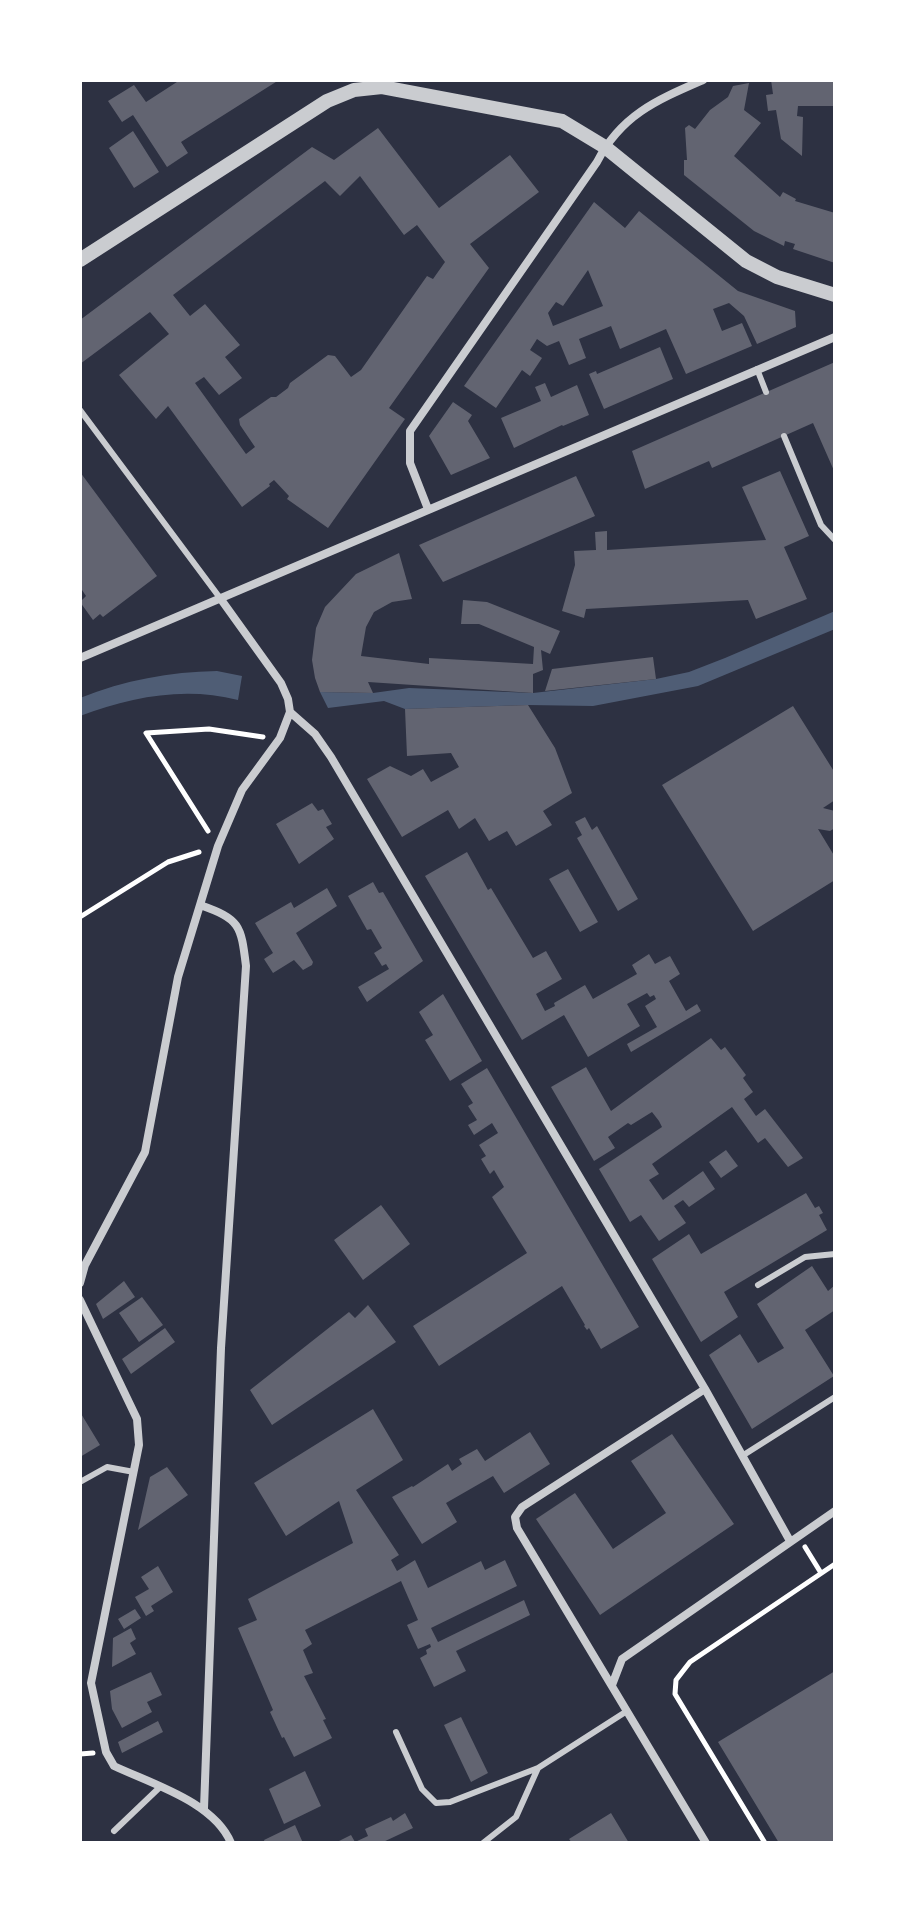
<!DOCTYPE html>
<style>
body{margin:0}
#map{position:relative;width:915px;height:1923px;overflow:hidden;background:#2d3142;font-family:"DM Sans",sans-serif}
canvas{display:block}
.frame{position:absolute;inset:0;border:82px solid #fff;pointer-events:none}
</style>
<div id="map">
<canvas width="915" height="1923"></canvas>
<div class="frame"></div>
</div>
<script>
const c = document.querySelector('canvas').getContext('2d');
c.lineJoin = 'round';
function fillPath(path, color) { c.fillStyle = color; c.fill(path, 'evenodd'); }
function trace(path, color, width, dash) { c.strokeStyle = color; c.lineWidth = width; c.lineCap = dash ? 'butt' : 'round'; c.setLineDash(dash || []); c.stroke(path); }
fillPath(new Path2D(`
 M835 611V629L698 686 593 706 528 705 405 709 384 701 328 708 320 692 373 693 409 688 533 693 656 679 689 672 725 658Z
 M217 671 242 676 238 700C184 686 131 697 80 716V698C125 680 169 672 217 671Z`), '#4f5d75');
fillPath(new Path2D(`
 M180 80H279L181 142 188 153 167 167 133 115 122 122 108 101 134 85 146 102Z
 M771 80H835V106H798L797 116 803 117 802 156 781 139 776 110 768 111 766 95 773 94Z
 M749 83 744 110 761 123 734 156 780 197 783 192 796 199 795 201 835 213V263L793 249 795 244 785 241 784 246 754 231 684 175V160H687L685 128 689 125 695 129 710 110 728 97 733 86Z
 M378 128 439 208 510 155 539 192 470 244 489 268 389 408 405 419 328 528 287 499 289 496 274 480 269 484 270 486 242 507 168 406 156 419 119 375 169 334 150 312 80 364V320L312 147 334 160ZM360 176 404 235 417 225 445 262 433 279 427 276 361 370 351 377 335 356 328 355 290 383 288 388 276 397H271L239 419 240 425 255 447 246 454 195 383 204 377 219 395 242 378 225 357 240 345 205 304 190 316 173 295 325 181 340 196Z
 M133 131 159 172 134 188 109 148Z
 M594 202 625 228 639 211 738 291 795 311 796 327 757 344 744 316 729 303 713 309 722 331 742 323 752 346 686 374 666 329 620 349 611 326 579 339 586 358 569 365 559 341 547 346 537 339 530 350 542 358 530 376 522 370 496 408 464 386ZM588 270 603 306 553 326 548 313 556 302 563 306Z
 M660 347 673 379 604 409 589 374 596 371 597 374Z
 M835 362V473L813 423 712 468 709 461 645 489 632 451Z
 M545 383 551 397 577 385 589 415 563 426 562 425 514 448 501 418 541 401 535 387Z
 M453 402 472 415 468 421 490 458 451 475 429 436Z
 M780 471 809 536 784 547 807 599 756 619 748 600 586 609 584 618 562 611 575 565 574 551 596 550 595 532 607 531V550L766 540 742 487Z
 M80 472 157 576 103 617 100 614 93 620 80 602 86 596 80 587Z
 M576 476 595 516 443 582 419 545Z
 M399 553 412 599 392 602 374 612 366 627 361 656 429 664V658L533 664 534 647 479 624H461L463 600 487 602 560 631 550 654 541 650 543 670 533 674V693L368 682 373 693 320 692 315 678 312 660 316 628 325 607 356 574Z
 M653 657 656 679 545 691 552 669Z
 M528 705 555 748 572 793 543 811 552 825 516 846 507 831 489 841 475 818 459 829 448 810 402 837 367 779 390 766 411 776 423 769 431 782 459 767 451 753 407 756 405 709Z
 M793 706 835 773V800L823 808 835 811V828L830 831 818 829 835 857V880L753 931 662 785Z
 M312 803 318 811 323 809 332 824 326 827 334 839 299 864 276 824Z
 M585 817 592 830 597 826 638 899 618 911 577 838 582 835 575 822Z
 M467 852 488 890 491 888 533 958 546 951 562 979 536 994 545 1011 555 1006 554 1003 585 985 593 999 637 974 632 965 649 954 655 964 670 956 680 974 669 981 686 1011 697 1004 701 1011 631 1052 627 1044 657 1027 645 1006 656 999 654 995 650 997 647 993 627 1004 640 1026 588 1057 564 1015 522 1040 425 876Z
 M568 869 598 922 580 932 549 879Z
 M373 882 379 893 383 892 423 961 367 1002 358 987 389 969 386 964 382 966 374 953 382 948 371 929 367 930 348 896Z
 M327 888 337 906 296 933 313 962 312 965 303 970 294 960 273 973 264 959 273 953 255 923 291 902 294 908Z
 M443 994 482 1061 450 1081 425 1040 433 1035 419 1012Z
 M711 1038 721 1050 725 1047 746 1075 743 1078 753 1092 744 1099 756 1116 765 1109 803 1158 788 1167 765 1138 758 1143 732 1107 652 1164 659 1174 649 1180 663 1200 703 1171 715 1189 689 1207 683 1200 674 1206 686 1223 659 1241 641 1215 630 1222 599 1169 662 1127 659 1121 652 1112 631 1125 628 1123 608 1137 615 1148 594 1161 551 1087 586 1067 611 1111Z
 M487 1068 639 1327 601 1349 589 1328 587 1330 584 1326 585 1325 562 1286 439 1366 413 1326 527 1253 492 1197 504 1187 494 1170 490 1174 481 1159 486 1156 479 1145 498 1133 492 1123 474 1135 468 1125 477 1120 468 1106 473 1103 461 1084Z
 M726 1150 738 1166 721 1178 709 1162Z
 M806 1193 815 1208 819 1206 823 1213 819 1215 827 1230 724 1292 738 1317 701 1342 652 1259 689 1234 701 1254Z
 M381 1205 410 1244 363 1280 334 1240Z
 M812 1266 828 1291 835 1285V1310L805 1330 834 1376 752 1429 709 1355 740 1334 758 1363 784 1348 757 1304Z
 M124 1281 135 1297 103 1319 96 1304Z
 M142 1297 163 1325 139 1342 119 1313Z
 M368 1305 396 1342 272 1425 250 1390 349 1312 355 1318Z
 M165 1328 175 1342 131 1374 122 1359Z
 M373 1409 403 1460 356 1490 399 1555 391 1560 397 1571 415 1560 428 1588 481 1561 485 1570 505 1560 517 1586 431 1628 438 1642 524 1600 530 1615 456 1651 466 1671 434 1687 420 1658 427 1654 426 1650 431 1647 430 1644 418 1649 407 1625 418 1620 401 1581 305 1630 312 1644 303 1650 313 1673 304 1676 326 1719 323 1720 332 1738 294 1757 284 1737 282 1738 270 1712 273 1710 238 1628 257 1620 248 1599 353 1543 339 1501 286 1536 254 1483Z
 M80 1412 100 1445 80 1457Z
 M530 1432 550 1464 504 1493 493 1476 446 1503 457 1522 422 1544 392 1497 412 1486 413 1487 448 1464 452 1471 462 1464 459 1459 477 1449 485 1461Z
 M672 1434 734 1524 600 1615 536 1519 575 1493 613 1549 666 1513 631 1461Z
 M167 1467 188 1495 138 1530 150 1477Z
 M158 1566 173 1592 151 1606 154 1611 146 1616 135 1597 149 1589 141 1577Z
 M135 1609 141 1618 124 1629 118 1619Z
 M131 1628 136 1639 130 1643 136 1654 112 1667 113 1638Z
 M835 1671V1843H779L718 1742Z
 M151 1672 162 1695 147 1702 152 1712 122 1728 112 1709 110 1691Z
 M461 1717 488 1773 471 1782 444 1725Z
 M158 1721 163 1732 122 1753 118 1742Z
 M305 1771 321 1806 284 1824 269 1789Z
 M405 1813 413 1828 381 1843H335L351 1835 355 1842 368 1836 365 1829 391 1817 393 1821Z
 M611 1813 629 1843H572L569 1839Z
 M295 1825 303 1843H265L264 1840Z`), '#626471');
trace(new Path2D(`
 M208 831 146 733 209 729 263 737
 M80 917 168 862 199 852
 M805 1547 821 1573
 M80 1754 93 1753
 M765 1843 675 1694 676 1680 690 1662 835 1564`), '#fff', 5);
trace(new Path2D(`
 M757 369 766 392
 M80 410 220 598
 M784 436 821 525 835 540
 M758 1285 805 1257 835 1254
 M742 1456 835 1397
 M80 1482 107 1467 134 1472
 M396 1732 422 1789 436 1803 450 1802 538 1768
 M114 1831 159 1788
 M483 1843 516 1817 538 1768 627 1711`), '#caccd0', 6);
trace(new Path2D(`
 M428 509 410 463V431L597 162C621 115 657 100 703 80
 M80 658 835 337
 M290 712 315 734 331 757 705 1389 790 1541
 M200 905C240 919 241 925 246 966L221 1348 204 1808
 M80 1283 85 1265 145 1152 178 977 218 846 242 790 280 738 290 712 288 699 281 683 220 598
 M80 1300 137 1419 139 1445 91 1683 106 1752 114 1766C152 1784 214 1802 231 1843
 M705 1389 522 1507 515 1517 517 1528 706 1843
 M612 1685 622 1659 835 1511`), '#caccd0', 8);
trace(new Path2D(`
 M80 260 327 101 354 90 382 87 562 121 605 147 746 261 777 277 835 295`), '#caccd0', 14);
</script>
